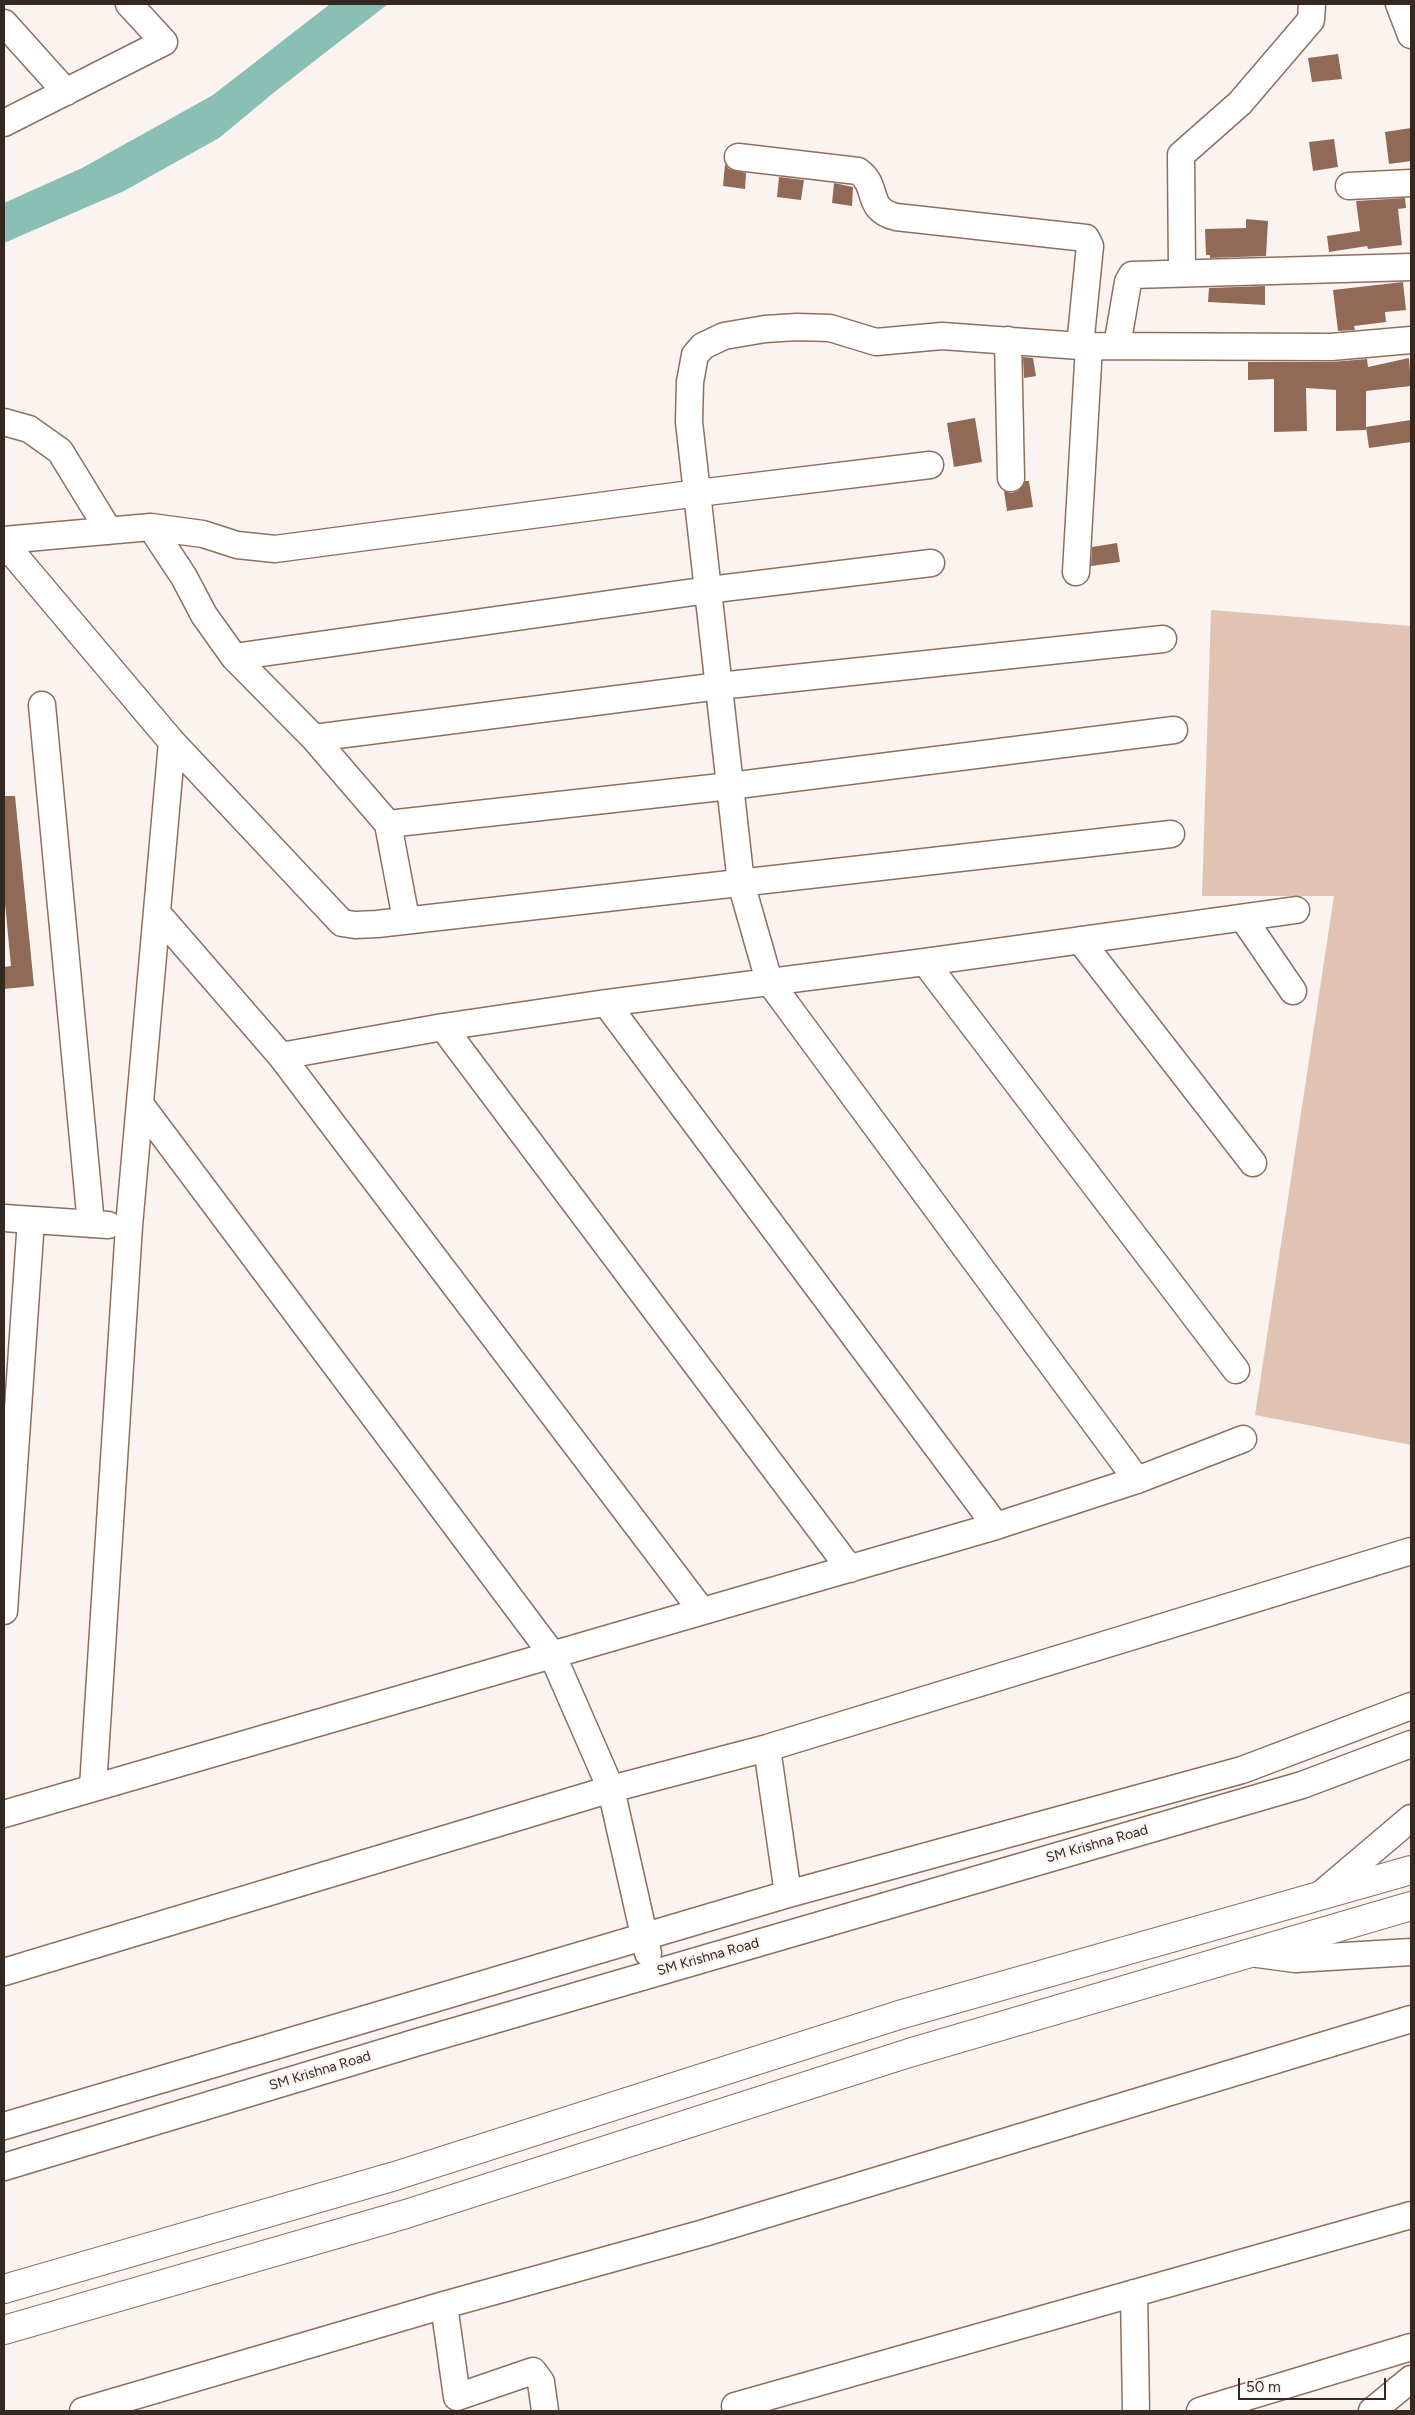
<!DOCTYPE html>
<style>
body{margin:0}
#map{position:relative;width:1415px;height:2415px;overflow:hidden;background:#fbf3f0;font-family:Figtree,sans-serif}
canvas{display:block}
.frame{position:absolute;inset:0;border:5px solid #352821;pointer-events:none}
.scale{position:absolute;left:1238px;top:2378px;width:148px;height:22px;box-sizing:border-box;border:2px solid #352821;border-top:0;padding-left:6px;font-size:15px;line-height:18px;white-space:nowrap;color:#352821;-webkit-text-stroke:4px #fbf3f0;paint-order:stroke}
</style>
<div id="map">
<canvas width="1415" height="2415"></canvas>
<div class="frame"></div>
<div class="scale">50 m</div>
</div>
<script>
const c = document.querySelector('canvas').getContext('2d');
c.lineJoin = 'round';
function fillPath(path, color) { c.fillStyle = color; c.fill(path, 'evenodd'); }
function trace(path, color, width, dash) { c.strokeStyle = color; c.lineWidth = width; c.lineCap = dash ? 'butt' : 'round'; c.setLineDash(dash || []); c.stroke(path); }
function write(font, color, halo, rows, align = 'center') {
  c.font = font + ' Figtree,sans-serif'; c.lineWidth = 5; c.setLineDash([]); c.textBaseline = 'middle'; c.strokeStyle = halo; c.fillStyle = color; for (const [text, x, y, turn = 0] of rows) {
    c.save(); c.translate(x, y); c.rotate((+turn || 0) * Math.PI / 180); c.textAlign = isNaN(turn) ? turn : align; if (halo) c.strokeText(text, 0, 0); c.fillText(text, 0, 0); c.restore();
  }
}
fillPath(new Path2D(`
 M1211 610 1411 626V1445L1255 1415 1334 896H1202Z`), '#e1c3b4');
fillPath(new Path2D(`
 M330 4H388L277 90 219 138 124 191 4 243V203L82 168 213 95Z`), '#8abfb6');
fillPath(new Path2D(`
 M1338 54 1342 79 1312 82 1308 58Z
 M1411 128V161L1389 164 1385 132Z
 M1334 139 1338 167 1313 171 1309 142Z
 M725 164 729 169 746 173 745 189 723 186Z
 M779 177 804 180 801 200 777 197Z
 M834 183 853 187 852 206 832 203Z
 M1405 198 1406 208 1398 209 1402 245 1368 249 1367 246 1329 252 1327 236 1360 231 1356 201Z
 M1246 219 1268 221 1266 256 1210 258V255H1206L1205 229 1246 228Z
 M1403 282 1406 310 1385 312 1386 322 1354 326 1355 330 1338 331 1333 290Z
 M1265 286V305L1208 302 1209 288Z
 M1023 357 1033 358 1036 376 1024 378Z
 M1409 358 1411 386 1366 391V430L1336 431V390L1306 388 1307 431 1274 432V379L1248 380V362H1331L1367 359 1368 367Z
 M975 418 982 462 954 467 947 423Z
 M1411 420V442L1369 448 1366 427Z
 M1025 481H1029L1033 507 1007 511 1004 491 1011 493 1018 491Z
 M1117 543 1120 562 1091 566 1092 547Z
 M4 796H15L34 986 4 989V967L11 966 4 893Z`), '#906a56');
const minor = new Path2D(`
 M1399 4 1411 35
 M4 23 66 92
 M4 123 164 42 129 4
 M738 157 858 171C880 186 864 209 896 217L1086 238 1090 246 1080 346
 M1349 186 1411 183
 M1182 272 1181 155 1240 103 1311 20 1312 4
 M1008 340 1011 478
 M1117 346 1128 282 1132 275 1411 267
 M4 422 29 429 60 451 109 531
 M151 527 184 577 204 615 234 657 314 738 388 824 406 919
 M4 540 151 527 203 534 237 545 275 549 698 493 930 465
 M4 547 16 557 172 742 342 923 355 925 377 924 1171 834
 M1076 572 1089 346
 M234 657 708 590 931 563
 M42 705 91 1224
 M314 738 719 686 1163 639
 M388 824 730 786 1174 730
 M157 913 281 1056 702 1611
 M1243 918 1293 991
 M1080 940 1253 1163
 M925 962 1236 1370
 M606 1003 996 1526
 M443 1027 850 1569
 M281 1056 443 1027 606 1003 925 962 1296 910
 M140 1104 552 1654 611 1789 648 1953
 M4 1218 108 1225
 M1137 1480 769 981 741 883 689 422 690 382 695 355 703 346 724 336 765 329 797 327 830 328 876 342 942 336 1080 346 1331 347 1411 340
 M4 1611 31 1220
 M767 1748 788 1894
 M93 1787 129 1226 172 742
 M4 1814 996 1526 1137 1480 1243 1439
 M1319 1896 1411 1818
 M1250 1953 1295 1959 1411 1952
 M4 1972 611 1789 767 1748 1411 1551
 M4 2126 788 1894 1242 1770 1411 1706
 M4 2167 418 2042 1302 1785 1411 1744
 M1134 2293 1136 2411
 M444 2305 457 2397 533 2371 541 2382 545 2411
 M735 2406 1411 2215
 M83 2411 444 2305 704 2233 1411 2019
 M1200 2411 1411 2347
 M1372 2411 1411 2379`);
const highway = new Path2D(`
 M4 2289 395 2176 899 2015 1411 1870
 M4 2330 406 2214 909 2053 1411 1906`);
trace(minor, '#8e6f5f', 29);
trace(highway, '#8e6f5f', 30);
trace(minor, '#fff', 26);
trace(highway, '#fff', 28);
write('14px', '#352821', '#fbf3f0', [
 ["SM Krishna Road",1097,1844,-16],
 ["SM Krishna Road",708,1957,-16],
 ["SM Krishna Road",320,2071,-17]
]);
</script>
